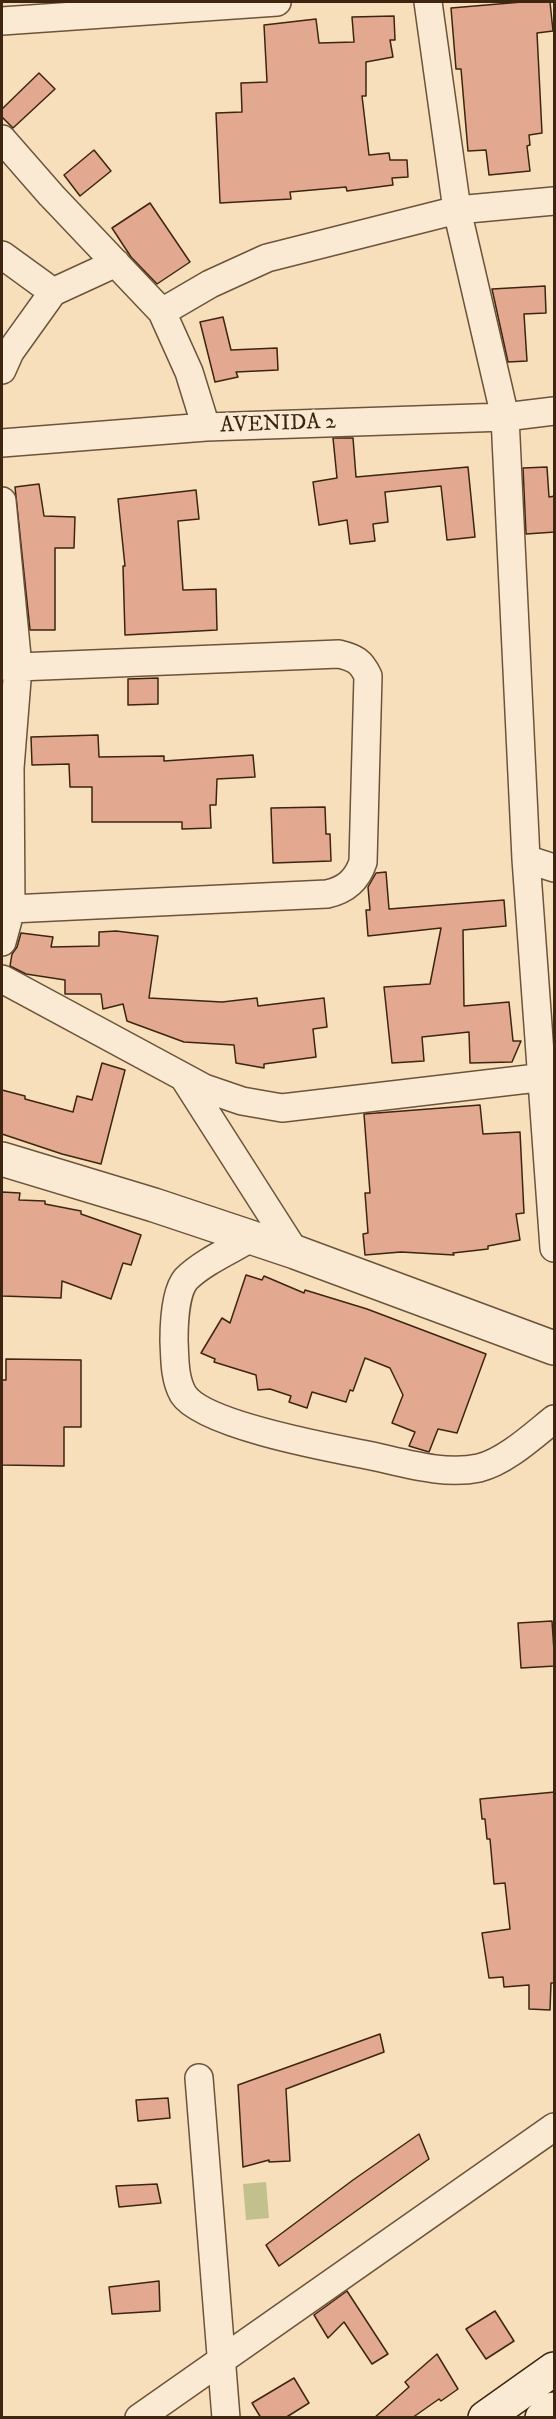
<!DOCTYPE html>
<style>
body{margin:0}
#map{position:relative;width:556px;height:2419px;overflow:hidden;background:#f8dfbc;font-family:"IM FELL DW Pica",serif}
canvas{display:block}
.frame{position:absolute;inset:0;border:3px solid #3d250f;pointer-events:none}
</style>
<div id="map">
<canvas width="556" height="2419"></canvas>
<div class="frame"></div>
</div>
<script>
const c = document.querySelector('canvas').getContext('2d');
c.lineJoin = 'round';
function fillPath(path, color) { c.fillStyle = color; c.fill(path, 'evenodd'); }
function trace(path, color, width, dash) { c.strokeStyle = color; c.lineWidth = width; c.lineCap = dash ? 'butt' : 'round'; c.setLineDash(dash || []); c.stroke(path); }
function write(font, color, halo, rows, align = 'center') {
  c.font = font + ' "IM FELL DW Pica",serif'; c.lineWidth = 6; c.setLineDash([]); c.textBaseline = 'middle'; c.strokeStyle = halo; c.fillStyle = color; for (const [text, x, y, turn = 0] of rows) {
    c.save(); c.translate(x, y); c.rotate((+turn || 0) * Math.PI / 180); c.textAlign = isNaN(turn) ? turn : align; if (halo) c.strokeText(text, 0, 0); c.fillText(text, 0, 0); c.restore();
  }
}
fillPath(new Path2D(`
 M266 2182 269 2218 246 2220 243 2184Z`), '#c2c18e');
const building = new Path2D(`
 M522 2H550L553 31 537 33 542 133 529 135 530 145 527 146 530 171 489 175 486 150 468 151 461 69H456L451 8Z
 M394 16 395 40H390L393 57 366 62V96H362L369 155 389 153 390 160H407L408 177 392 178 393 185 347 191 346 187 290 192 291 199 220 203 216 113 242 112 241 83 267 82 264 25 316 19 319 43 354 42 352 17Z
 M39 73 55 89 13 128 2 117V109Z
 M94 150 111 171 80 196 64 175Z
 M150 203 190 262 157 284 131 257 112 228Z
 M545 286 546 313 524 314 527 361 508 362 492 289Z
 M223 317 231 350 277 348 278 370 236 372 238 377 215 382 200 322Z
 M333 438H353L356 477 468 467 475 537 447 540 441 486 385 492 388 522 373 524 375 541 350 544 347 520 319 525 313 482 337 478Z
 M547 467 549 497 555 496V532L526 534 523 468Z
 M39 484 44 516 75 517 74 548H55V630H30L15 487Z
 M196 490 199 519 178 521 183 590 216 589 217 630 125 635 123 566H125L118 499Z
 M158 678V704L128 705V679Z
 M98 735 99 757 164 756V761L253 755 255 777 217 779 216 805H210L211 828 182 829V822H92V787H70L69 764 32 765 31 737Z
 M325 807 326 834H330L331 861 273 863 271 808Z
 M386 872 389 909 504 900 506 926 463 930 464 1006 509 1002 513 1041H521L512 1062 470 1063 469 1032 422 1037 424 1061 392 1063 384 987 430 984 441 928 368 936 366 910H370L368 887 376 873Z
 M116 931 158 936 149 998 222 1002 257 998 258 1006 324 998 327 1027 313 1029 316 1057 264 1064V1068L236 1063 234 1045 184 1042 127 1021 123 1004 103 1009 101 994H65V980L26 974 10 966 12 954 17 947 21 933 53 937 51 947 99 946V932Z
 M102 1063 125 1070 101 1164 62 1154 2 1134V1090L25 1096V1099L73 1112 77 1096 92 1100Z
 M480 1105 483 1134 520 1132 524 1213 516 1214 520 1240 488 1246V1249L453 1253 454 1255 401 1252 365 1255 363 1234 368 1233 365 1193H370L364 1114Z
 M2 1192 20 1193 19 1200 45 1201V1204L81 1211V1214L141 1235 131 1265 123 1263 111 1299 62 1281 61 1298 2 1296Z
 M246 1275 262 1280 264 1276 304 1293 305 1290 367 1309 486 1354 457 1433 438 1429 429 1452 409 1446 415 1432 392 1423 403 1395 390 1368 365 1358 353 1391 350 1390 346 1402 312 1392 307 1408 289 1402 291 1396 270 1389 258 1390 256 1375 214 1362 215 1359 201 1353 222 1318 230 1323Z
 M6 1359 81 1360V1427H64V1466L2 1465V1380H6Z
 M552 1621 555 1666 521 1668 518 1623Z
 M555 1792V1983H551L550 2010 529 2009V1985L504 1987 503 1977 489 1978 482 1933 510 1929 505 1883 494 1884 490 1839H487L485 1819H482L480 1799Z
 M380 2034 384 2052 286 2089 290 2161 269 2162V2160L243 2167 238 2085Z
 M168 2098 170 2118 138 2121 136 2100Z
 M419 2134 429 2159 279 2266 266 2245 353 2180Z
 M157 2184 161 2203 119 2207 116 2186Z
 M159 2281 160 2311 112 2314 109 2287Z
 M347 2291 388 2354 372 2364 344 2322 328 2338 314 2315Z
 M495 2311 514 2341 486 2359 466 2329Z
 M437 2354 458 2389 441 2401 439 2399 412 2418H374L409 2387 405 2382Z
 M294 2378 309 2403 285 2418H261L252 2403Z`);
fillPath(building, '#e2a890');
trace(building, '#3d250f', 1.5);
const minor = new Path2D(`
 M428 2 457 210 505 417 526 859 554 1248
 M2 21 277 2
 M2 139 51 195 162 312 189 372 206 427
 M2 255 53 292
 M162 312 210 284 267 258 457 210 554 201
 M2 370 10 352 53 292 116 263
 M2 443 206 427 505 417 554 411
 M2 501 18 667 10 768 11 909 2 942
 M2 666 18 667 339 654C355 658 361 661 368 676L363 862C357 880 346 890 327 894L11 909
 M526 859 554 868
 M2 979 204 1088 242 1101 282 1108 554 1076
 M184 1078 295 1252
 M251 1238C231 1250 203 1262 186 1279 175 1292 174 1325 174 1341 175 1358 174 1378 183 1394 202 1424 326 1447 362 1454 399 1461 441 1476 479 1468 505 1462 534 1435 554 1419
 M199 2078 226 2418
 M139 2418 554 2127`);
const tertiary = new Path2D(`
 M2 1159 154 1205 295 1252 554 1348`);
const secondary = new Path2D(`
 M485 2418 554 2369
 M542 2418 554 2409`);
trace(minor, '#6c543a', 30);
trace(tertiary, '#6c543a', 36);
trace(secondary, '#3d250f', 36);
trace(minor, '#faead3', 27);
trace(tertiary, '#faead3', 33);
trace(secondary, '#faead3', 33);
write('22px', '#3d250f', '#faead3', [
 ["AVENIDA 2",278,425,-2]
]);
</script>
